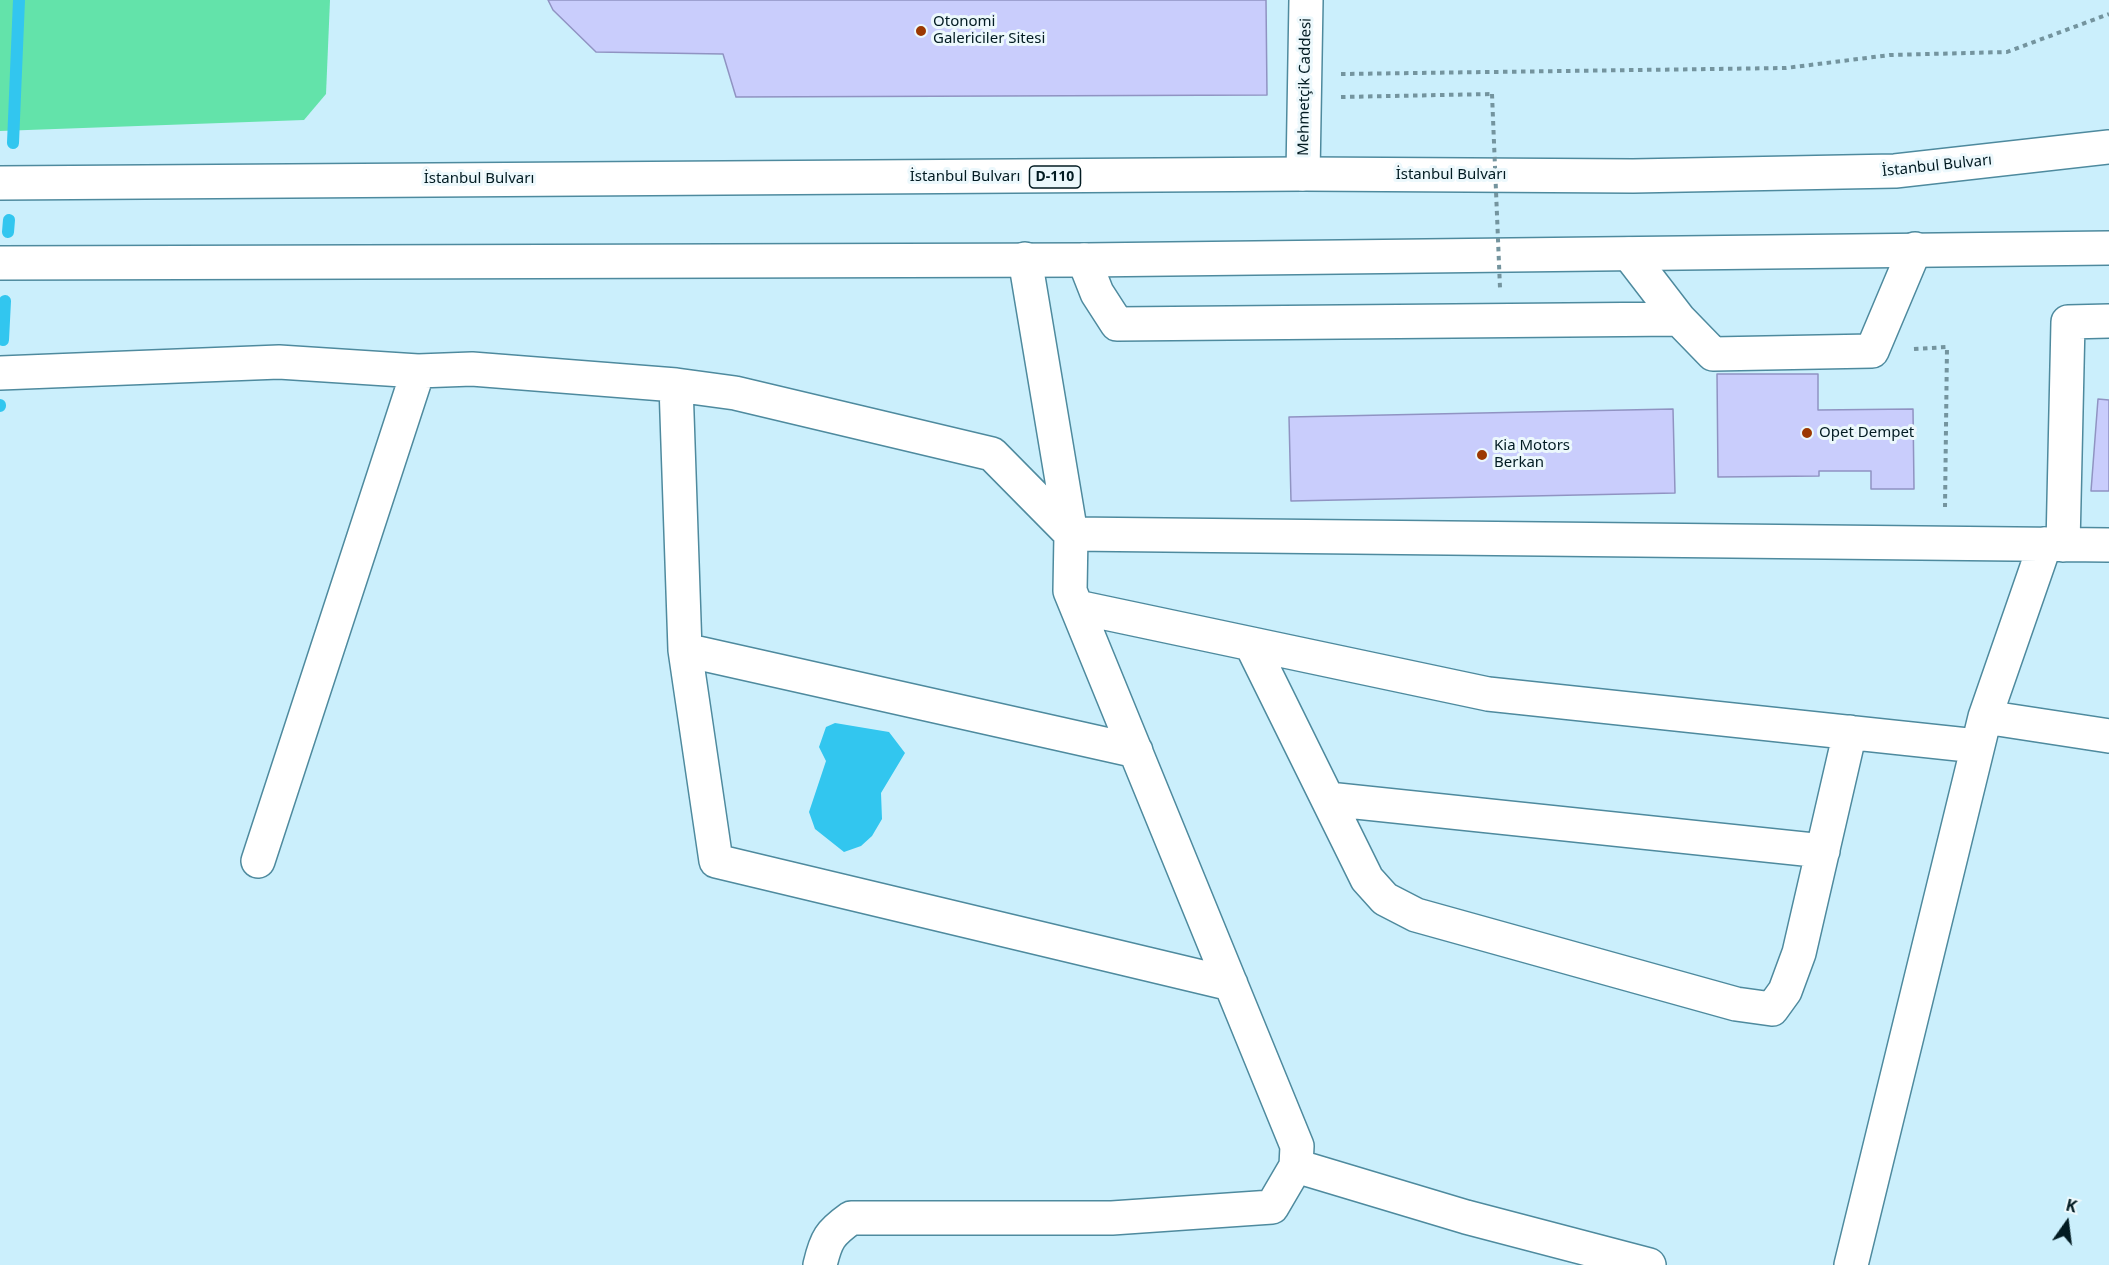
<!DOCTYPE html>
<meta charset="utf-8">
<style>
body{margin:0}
#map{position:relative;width:2109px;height:1265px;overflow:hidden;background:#cbeffc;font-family:"Noto Sans",sans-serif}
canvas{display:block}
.north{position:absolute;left:2037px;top:1193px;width:60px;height:60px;-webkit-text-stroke:4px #ecf8fc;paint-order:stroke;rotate:14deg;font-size:16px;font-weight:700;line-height:24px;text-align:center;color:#021b22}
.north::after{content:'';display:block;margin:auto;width:21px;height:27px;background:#021b22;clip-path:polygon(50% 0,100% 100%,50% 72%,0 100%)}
</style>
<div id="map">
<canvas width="2109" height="1265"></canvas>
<div class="north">K</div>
</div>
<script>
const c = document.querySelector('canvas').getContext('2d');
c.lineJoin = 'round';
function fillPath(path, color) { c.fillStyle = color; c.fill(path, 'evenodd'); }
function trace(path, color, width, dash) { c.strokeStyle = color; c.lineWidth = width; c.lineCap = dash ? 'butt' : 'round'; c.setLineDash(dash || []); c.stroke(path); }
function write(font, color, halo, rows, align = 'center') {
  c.font = font + ' "Noto Sans",sans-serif'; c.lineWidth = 6; c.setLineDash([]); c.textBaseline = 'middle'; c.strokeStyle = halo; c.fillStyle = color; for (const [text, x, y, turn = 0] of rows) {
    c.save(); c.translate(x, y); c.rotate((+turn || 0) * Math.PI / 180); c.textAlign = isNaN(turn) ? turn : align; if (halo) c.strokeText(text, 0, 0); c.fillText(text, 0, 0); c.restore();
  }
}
fillPath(new Path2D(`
 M0 0H330L326 94 304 120 0 131Z`), '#63e3aa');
fillPath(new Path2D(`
 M835 723 889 732 905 753 881 793 882 819 872 836 861 846 844 852 815 829 809 812 826 761 819 747 826 727Z`), '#32c6ef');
trace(new Path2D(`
 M13 143 19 0
 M8 232 9 220
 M3 340 5 301
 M0 406V405`), '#32c6ef', 12);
const building = new Path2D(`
 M548 0H1266L1267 95 736 97 723 54 596 52 553 10Z
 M1717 374H1818V410L1913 409 1914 489H1871V471H1819V476L1718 477Z
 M2098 399 2109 400V491H2091Z
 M1673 409 1675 493 1291 501 1289 417Z`);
fillPath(building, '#c9cdfc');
trace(building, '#9093c2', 1.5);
const minor = new Path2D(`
 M1629 254 1679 319 1713 354 1872 351 1915 249
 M1084 260 1097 293 1117 324 1679 319
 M0 373 279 362 418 371 472 369 676 385 735 393 992 454 1071 534 2109 545
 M676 385 685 650 716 861 1231 984
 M2063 545 2068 322 2109 321
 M1077 607 1488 694 1977 746
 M1251 644 1367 879 1385 899 1416 915 1736 1004 1772 1009 1785 991 1799 953 1850 732
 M685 650 1136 751
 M1985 717 2109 736
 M1328 799 1823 851
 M258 861 418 371
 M1296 1166 1466 1217 1649 1265
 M820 1265C826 1239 830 1233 851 1218H1112L1272 1207 1296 1166 1297 1146 1070 591 1071 534 1025 259
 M1851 1265 1985 717 2045 544`);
const major = new Path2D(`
 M1303 174 1306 0`);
const highway = new Path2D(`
 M0 183 1303 174 1633 176 1895 171 2109 147
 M0 263 1084 260 2109 248`);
trace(minor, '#4e8a9e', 36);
trace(major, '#4e8a9e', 36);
trace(highway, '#4e8a9e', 36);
trace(new Path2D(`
 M1341 74 1786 68 1890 55 2007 52 2109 14
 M1341 97 1492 94
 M1914 349 1947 347 1945 507`), '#74949e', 4, [4.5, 4.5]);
trace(minor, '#fff', 33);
trace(major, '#fff', 33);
trace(highway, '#fff', 33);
trace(new Path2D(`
 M1492 94 1500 288`), '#74949e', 4, [4.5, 4.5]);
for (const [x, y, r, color] of [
 [921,31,6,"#9c3801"],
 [1807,433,6,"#9c3801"],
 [1482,455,6,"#9c3801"]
]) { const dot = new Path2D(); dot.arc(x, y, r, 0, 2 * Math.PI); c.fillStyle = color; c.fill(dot); trace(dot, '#ecf8fc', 2); }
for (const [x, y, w] of [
 [1055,177,51]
]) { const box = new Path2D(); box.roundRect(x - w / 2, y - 11, w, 22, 4.5); c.fillStyle = '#ecf8fc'; c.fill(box); trace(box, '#021b22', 1.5); }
write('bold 14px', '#021b22', null, [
 ["D-110",1055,177]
]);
write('15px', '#021b22', '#ecf8fc', [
 ["Otonomi",933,22],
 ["Galericiler Sitesi",933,39],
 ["Opet Dempet",1819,433],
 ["Kia Motors",1494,446],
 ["Berkan",1494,463]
], 'left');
write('15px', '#021b22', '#ecf8fc', [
 ["Mehmetçik Caddesi",1305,87,-89],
 ["İstanbul Bulvarı",1937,166,-6],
 ["İstanbul Bulvarı",1451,175],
 ["İstanbul Bulvarı",965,177],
 ["İstanbul Bulvarı",479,179]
]);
</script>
